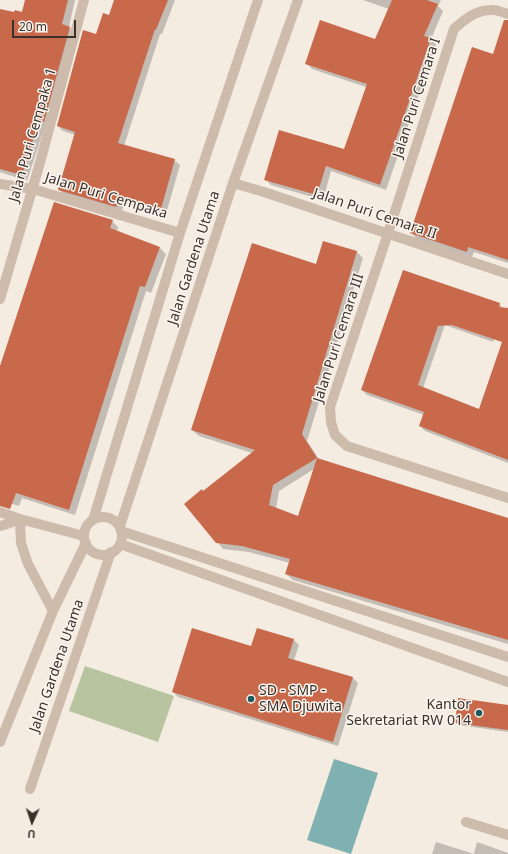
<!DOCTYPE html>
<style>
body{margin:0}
#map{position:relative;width:508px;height:854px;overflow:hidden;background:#f4ebe1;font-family:"Noto Sans",sans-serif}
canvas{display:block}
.north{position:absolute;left:12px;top:802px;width:40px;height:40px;-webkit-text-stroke:3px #fbf5ee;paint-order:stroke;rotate:183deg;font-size:11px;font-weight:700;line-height:16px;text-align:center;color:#3b302b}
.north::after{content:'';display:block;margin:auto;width:14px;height:18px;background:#3b302b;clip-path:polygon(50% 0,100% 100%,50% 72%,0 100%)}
.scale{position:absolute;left:12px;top:20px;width:64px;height:18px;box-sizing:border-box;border:2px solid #3b302b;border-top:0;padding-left:5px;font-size:12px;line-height:14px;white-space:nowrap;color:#3b302b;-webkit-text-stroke:3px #fbf5ee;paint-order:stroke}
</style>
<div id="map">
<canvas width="508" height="854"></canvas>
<div class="north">U</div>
<div class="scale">20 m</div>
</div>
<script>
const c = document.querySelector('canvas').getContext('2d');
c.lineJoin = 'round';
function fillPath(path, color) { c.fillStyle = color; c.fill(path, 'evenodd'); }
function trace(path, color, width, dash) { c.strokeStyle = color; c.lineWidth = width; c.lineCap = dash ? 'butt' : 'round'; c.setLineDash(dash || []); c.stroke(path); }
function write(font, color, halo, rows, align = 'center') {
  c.font = font + ' "Noto Sans",sans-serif'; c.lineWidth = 3; c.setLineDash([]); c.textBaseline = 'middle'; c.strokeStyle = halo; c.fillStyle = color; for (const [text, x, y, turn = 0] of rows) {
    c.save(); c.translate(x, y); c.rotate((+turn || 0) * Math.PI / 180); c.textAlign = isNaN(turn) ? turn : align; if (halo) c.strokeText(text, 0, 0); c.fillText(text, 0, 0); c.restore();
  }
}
fillPath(new Path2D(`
 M85 666 174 696 158 742 69 711Z`), '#b8c4a0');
fillPath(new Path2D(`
 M334 759 378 773 351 854 307 840Z`), '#7fb0b2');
fillPath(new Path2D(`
 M26 0H75L69 27 75 33 50 127 45 126 27 181 0 172V10L15 13H22Z
 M115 0H175L162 34H160L124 146 174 160 180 165 166 214 124 203 122 212 64 195 59 189 75 135 63 131 58 126 97 36 109 16Z
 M363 0H441L438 6 443 11 431 39 436 45 386 190 331 171 323 200 271 185 265 179 345 150 366 87 312 69 307 63 376 40 389 9Z
 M508 32V263L474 252 472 257 417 239 411 233 494 55Z
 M112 221 118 227 117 232 160 248 166 254 151 293 146 291 75 515 22 498 19 506 0 500V370Z
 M357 252 363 258 307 441 319 459 508 519V644L293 580 286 574 290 563 249 552 223 549 217 542 204 492 252 453 199 436 192 430 317 265ZM314 469 299 517 276 509 279 491Z
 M404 271 499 304 505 310 493 342 445 325 423 388 480 410 508 370V463L425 431 420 426 424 415 367 395 362 390Z
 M294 640 299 645 294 660 353 678 358 683 338 746 178 697 173 692 252 647Z
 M508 706V732L459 725 456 722Z
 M436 842 474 854 477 842 508 853V854H432Z`), '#0003');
fillPath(new Path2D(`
 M25 0H68L62 24 70 27 44 122 39 121 22 175 0 169V9L14 12 15 10 22 12Z
 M114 0H168L156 30 155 29 118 143 175 159 161 209 119 199 116 207 58 190 75 132 57 126 83 30 96 34 103 13 109 15Z
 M392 0H427L438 4 424 36 431 38 380 185 326 166 317 195 264 180 279 130 344 149 367 84 305 64 320 20 375 39Z
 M504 20H508V260L468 247 467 252 410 233 472 47 493 54Z
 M54 202 113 220 110 228 160 247 145 287 140 286 69 510 16 493 10 509 0 506V366Z
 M323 241 357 251 302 434 317 458 508 518V640L285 574 290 559 242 546 216 543 184 504 202 489 203 491 255 450 191 430 252 243 316 264ZM317 458 298 516 269 505 273 485Z
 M403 270 500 303 499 307 508 308V460L419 426 424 412 361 390ZM452 325 502 342 479 409 418 385 438 326Z
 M192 628 251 646 257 628 294 639 288 658 353 677 333 742 172 692Z
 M458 698 508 705V730L455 723Z`), '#c8694b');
trace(new Path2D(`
 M508 14C503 13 498 10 493 10 477 9 465 19 454 29L388 233 330 407 331 422 335 435 347 446 508 498
 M233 183 264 192 508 274
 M0 184 33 189 180 233
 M0 299 39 166 84 0
 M0 512 20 519 84 536
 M84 536a19 19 0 1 1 38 0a19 19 0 1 1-38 0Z
 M93 520 180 233 258 0
 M0 526 4 525 20 519 21 543 28 564 53 611
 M120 526 233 183 298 0
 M121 531 508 657
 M120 544 508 682
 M0 742 53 611 86 543
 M30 789 111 552
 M466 822 508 835`), '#cdbbac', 10);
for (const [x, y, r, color] of [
 [251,699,4,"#1f5a5e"],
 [479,713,4,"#1f5a5e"]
]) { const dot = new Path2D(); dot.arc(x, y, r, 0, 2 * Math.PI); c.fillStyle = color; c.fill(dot); trace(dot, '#fbf5ee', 1.5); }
write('14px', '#3b302b', '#fbf5ee', [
 ["Jalan Puri Cemara I",417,98,-72],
 ["Jalan Puri Cempaka 1",33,135,-74],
 ["Jalan Puri Cempaka",106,196,17],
 ["Jalan Puri Cemara II",375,214,19],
 ["Jalan Gardena Utama",194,258,-72],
 ["Jalan Puri Cemara III",339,338,-72],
 ["Jalan Gardena Utama",57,666,-71]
]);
write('14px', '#3b302b', '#fbf5ee', [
 ["SD - SMP -",259,691],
 ["SMA Djuwita",259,707],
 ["Kantor",471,705,"right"],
 ["Sekretariat RW 014",471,721,"right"]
], 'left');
</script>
